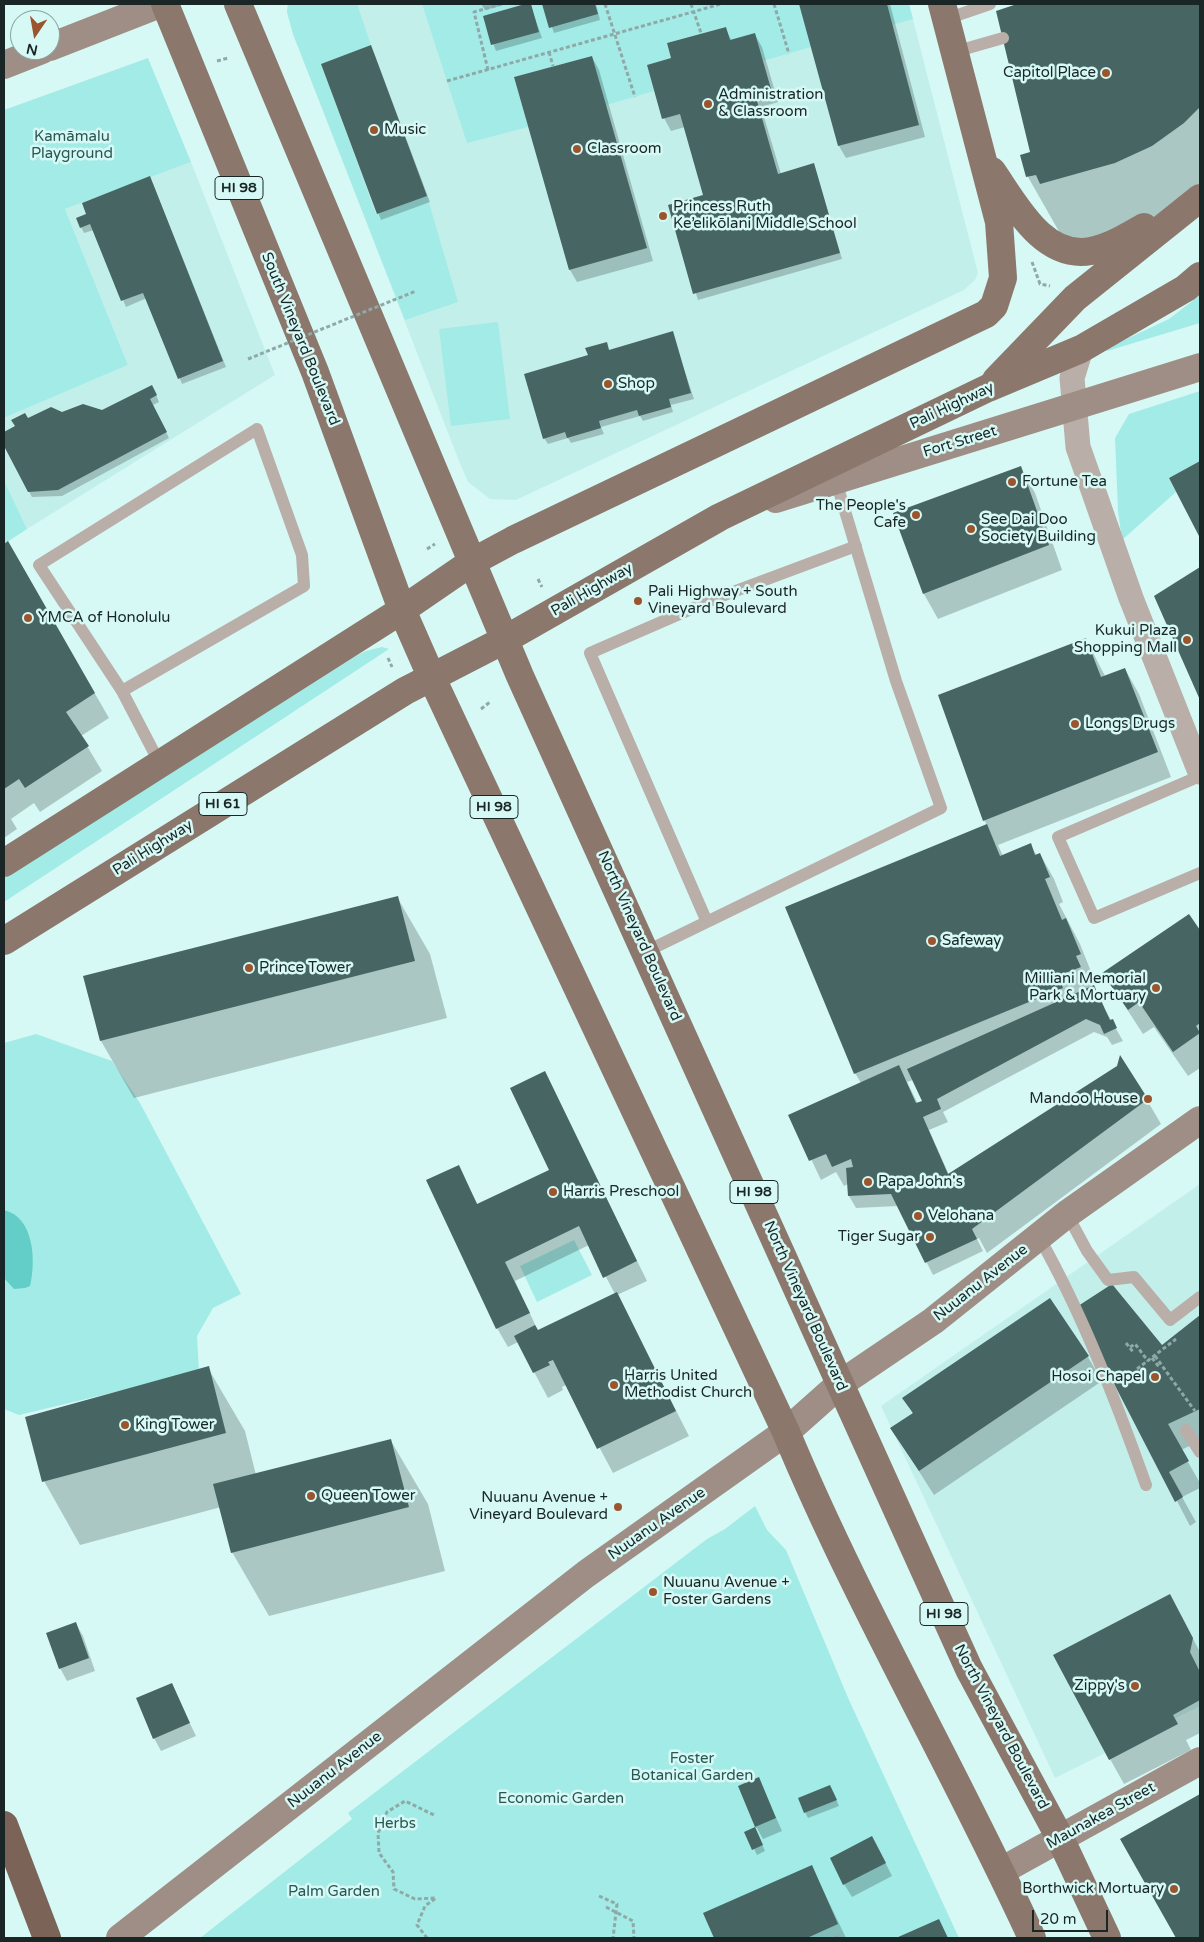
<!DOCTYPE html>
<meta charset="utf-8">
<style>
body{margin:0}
#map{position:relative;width:1204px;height:1942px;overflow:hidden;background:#d6f9f6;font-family:"Varela Round",sans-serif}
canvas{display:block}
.frame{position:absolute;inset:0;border:5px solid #192625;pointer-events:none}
.north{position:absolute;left:10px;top:10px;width:50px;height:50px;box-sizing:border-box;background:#d6f9f6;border:1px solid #8aa5a2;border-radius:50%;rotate:192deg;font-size:14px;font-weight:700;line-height:20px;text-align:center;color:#192625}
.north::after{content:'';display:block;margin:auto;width:18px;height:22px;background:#9b552c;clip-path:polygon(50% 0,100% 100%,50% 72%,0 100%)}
.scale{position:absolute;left:1032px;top:1910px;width:76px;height:22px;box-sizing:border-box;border:2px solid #192625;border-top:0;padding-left:6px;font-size:15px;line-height:18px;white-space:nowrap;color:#192625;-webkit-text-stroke:4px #d6f9f6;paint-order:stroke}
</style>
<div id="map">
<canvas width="1204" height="1942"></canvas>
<div class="frame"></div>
<div class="north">N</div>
<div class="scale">20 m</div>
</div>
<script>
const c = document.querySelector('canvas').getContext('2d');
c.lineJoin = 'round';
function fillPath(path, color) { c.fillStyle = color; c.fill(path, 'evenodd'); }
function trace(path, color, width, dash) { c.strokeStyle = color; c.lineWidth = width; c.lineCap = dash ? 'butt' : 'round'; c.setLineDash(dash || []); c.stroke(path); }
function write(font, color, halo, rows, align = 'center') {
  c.font = font + ' "Varela Round",sans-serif'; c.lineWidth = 5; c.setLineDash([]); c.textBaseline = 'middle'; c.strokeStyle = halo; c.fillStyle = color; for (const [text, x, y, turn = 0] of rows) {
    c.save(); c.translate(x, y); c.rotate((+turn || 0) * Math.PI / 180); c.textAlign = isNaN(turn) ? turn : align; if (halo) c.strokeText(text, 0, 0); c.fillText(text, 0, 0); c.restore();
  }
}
fillPath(new Path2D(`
 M288 4H909L978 273 975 280 964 290 516 500 490 499 468 482 459 461 293 34 287 12Z
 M191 162 275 375 27 529 4 480V418L128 365 65 209Z
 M1200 1184V1706L1055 1778 881 1406Z`), '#c3efeb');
fillPath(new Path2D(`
 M288 4H357L371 45 321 64 376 214 427 196 458 302 405 320 293 34 287 12Z
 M422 4H799L811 47 763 61 755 33 730 40 725 27 667 43 671 58 647 65 654 91 606 105 592 56 514 77 528 127 467 143Z
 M887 4H909L913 19 892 25Z
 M148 58 191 162 65 209 128 365 4 418V110Z
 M1200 295V323L1107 351 1105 349 1169 319Z
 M498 322 510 419 451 426 439 329Z
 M1200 391V461L1169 478 1176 492 1122 540 1118 511 1115 438 1129 414Z
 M4 480 27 529 4 544Z
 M382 647 389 649 4 902V878L356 656 366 651Z
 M36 1034 112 1061 140 1103 241 1294 213 1308 197 1336 199 1372 19 1415 4 1409V1043Z
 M574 1240 592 1275 537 1302 520 1266Z
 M755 1506 767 1530 786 1550 849 1700 959 1938H200L352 1819 348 1813 707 1539 725 1529Z`), '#a3ebe6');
fillPath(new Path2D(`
 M4 1210C34 1217 36 1260 30 1286L25 1288 14 1289 4 1278Z`), '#63cdc7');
fillPath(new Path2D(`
 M481 4H507L485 10Z
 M530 4 542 38 496 51 484 17Z
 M544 4H596L600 20 554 33Z
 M801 4H890L925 137 846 158 839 146Z
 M1021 4H1200V203L1153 228 1065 242 1028 177 1022 156 1032 153 997 12Z
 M725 28 732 41 755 35 762 47 778 102 761 107 781 174 814 165 842 259 698 300 669 206 705 196 685 127 671 131 664 118 673 58Z
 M374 53 430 202 381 220 322 65Z
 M592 57 599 70 653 261 577 282 570 270Z
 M153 184 226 367 182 384 147 298 126 307 94 230 84 233 81 227Z
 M672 333 694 399 671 405 673 412 643 421 640 416 601 427 604 434 571 443 568 438 548 444 544 438 589 356 606 344 610 351Z
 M155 392 159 402 153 405 169 438 62 496 32 497 4 446V433L27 420 62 414 102 411Z
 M1200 463V535L1170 479Z
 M1021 468 1035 493 1062 570 938 619 924 594 895 514Z
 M8 543 109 718 81 736 102 771 40 812 34 803 11 819 17 829 4 838V545Z
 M1200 570V696L1155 596Z
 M1086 639 1105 676 1125 669 1139 694 1171 777 998 845 1003 856 1030 844 1037 856 1040 854 1054 879 1063 902 1059 904 1080 944 1094 979 1090 981 1092 987 1123 1041 1112 1045 1107 1037 1094 1032 943 1112 948 1122 929 1130 949 1175 1147 1100 1161 1124 987 1253 979 1238 977 1239 983 1251 933 1275 898 1206 856 1208 849 1196 848 1184 844 1186 836 1172 821 1180 790 1115 861 1083 855 1073 987 825 984 820ZM913 1080 923 1102 918 1104 907 1082Z
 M397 897 430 954 447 1018 134 1098 101 1041 85 977Z
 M1189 916 1200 932V1068L1188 1076 1154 1027 1143 1034 1104 974Z
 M545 1073 647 1281 617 1295 689 1436 613 1473 566 1385 562 1387 563 1390 548 1398 518 1342 508 1347 497 1328 458 1167 478 1205 551 1171ZM589 1245 615 1294 538 1331 515 1281Z
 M1077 1309 1162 1347 1200 1316V1441L1181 1450 1200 1483V1488L1182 1497 1196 1522 1190 1526Z
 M1088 1357 1102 1381 934 1495 892 1429 913 1414 904 1398Z
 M208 1368 245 1431 256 1475 391 1441 428 1504 445 1571 269 1616 232 1552 221 1507 80 1545 44 1481Z
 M1183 1620 1200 1652V1733L1186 1740 1191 1750 1124 1784 1110 1759Z
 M76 1624 83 1636 95 1671 67 1681 60 1668Z
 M171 1684 196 1736 161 1751 154 1738Z
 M759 1779 782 1831 763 1839 757 1828H755L765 1851 757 1855 746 1832 756 1828 739 1787Z
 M833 1792 839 1806 808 1818 805 1812Z
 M1200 1796V1938H1178L1122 1840Z
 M879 1850 892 1876 852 1897 844 1884Z
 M812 1867 846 1938H715L704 1914Z`), '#0003');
fillPath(new Path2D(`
 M525 4H531L539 32 491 45 483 16Z
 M542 4H595L598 14 549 28Z
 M799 4H887L919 125 838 146Z
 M1017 4H1200V107L1184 123 1152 146 1115 163 1040 184 1036 175 1026 177 1020 155 1030 152 996 11Z
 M726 27 730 40 755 33 771 89 755 94 778 174 814 163 840 253 693 294 668 205 703 195 680 114 662 119 647 65 671 58 667 43Z
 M371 45 427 196 377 214 321 64Z
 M592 56 647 248 569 270 514 77Z
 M150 176 223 361 178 379 143 293 121 301 90 224 80 228 76 218 86 214 82 203Z
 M673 331 691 393 669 399 671 407 639 416 637 410 599 421 601 428 567 438 565 432 543 439 524 374 588 355 585 348 607 342 609 350Z
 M152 385 157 395 150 399 167 432 58 490 28 492 4 446V432L15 426 11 420 25 413 28 418 51 407 62 412 83 404 102 410Z
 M1200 461V538L1169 478Z
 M1021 466 1049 545 923 594 893 513Z
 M8 541 95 693 66 712 89 746 25 788 19 779 4 789V544Z
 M1200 567V700L1154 596Z
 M1086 638 1101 677 1125 668 1158 752 983 821 938 695Z
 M987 824 1000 856 1031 843 1035 855 1040 853 1050 877 1045 879 1062 920 1066 918 1081 954 1076 956 1081 967 1058 976 1063 988 854 1074 785 907Z
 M398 896 415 961 100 1041 83 976Z
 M1189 914 1200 930V1023L1196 1026 1200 1033 1173 1052 1139 1002 1128 1010 1102 973Z
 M1094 985 1110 1020 1113 1019 1117 1028 1104 1034 1100 1025 1086 1019 937 1099 941 1109 923 1117 948 1174 1117 1066 1120 1055 1148 1099 972 1229 977 1239 925 1263 891 1194 848 1196 846 1168 853 1167 851 1159 832 1167 826 1154 809 1161 788 1115 899 1065 916 1103 922 1101 907 1069Z
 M545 1071 637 1261 603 1278 579 1226 505 1262 530 1313 496 1329 426 1180 459 1165 477 1204 549 1170 510 1088Z
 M1112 1284 1162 1345 1200 1315V1409L1168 1424 1189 1461 1169 1472 1183 1497 1175 1502 1075 1308Z
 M617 1292 676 1411 597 1449 553 1360 548 1362 550 1365 533 1373 514 1336 535 1325 538 1330Z
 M1050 1298 1089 1356 919 1471 890 1428 913 1413 902 1398Z
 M209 1366 226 1433 42 1482 25 1417Z
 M391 1439 409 1507 231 1553 213 1484Z
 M1170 1594 1193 1638 1190 1652 1200 1672V1700L1173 1715 1178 1724 1109 1760 1053 1655Z
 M76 1622 89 1658 59 1669 46 1633Z
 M172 1683 190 1723 153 1739 136 1698Z
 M759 1777 776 1818 755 1827 763 1845 752 1850 744 1832 755 1827 738 1786Z
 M830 1785 837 1800 804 1813 798 1798Z
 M1200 1794V1938H1176L1120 1839Z
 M872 1836 886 1863 843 1885 830 1858Z
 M812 1865 838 1924 807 1938H714L703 1913Z
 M939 1919 948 1938H896Z`), '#476563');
trace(new Path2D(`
 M605 4 635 97
 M691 4 701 33
 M774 4 789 54
 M549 52 553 66
 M217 61 228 58
 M488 70 474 12 502 4
 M447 81 721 4
 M1032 262 1040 284 1050 286
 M427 549 435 544
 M538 579 542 587
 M388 658 392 667
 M481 709 490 702
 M1126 1343 1134 1353
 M1130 1347 1135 1344 1148 1361
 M1155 1356 1195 1411
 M1152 1358 1159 1367
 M1137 1369 1176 1339
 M599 1896 617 1904 613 1938
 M606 1907 633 1921 634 1938
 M427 1938 417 1925 425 1906 436 1898 415 1899 394 1889 393 1872 379 1853 378 1833 387 1812 405 1801 434 1815
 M835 1938 839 1936`), '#8ea9a7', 3, [4, 2.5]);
trace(new Path2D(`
 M946 19 990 4
 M954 52 1003 38
 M122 691 304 586 302 555 257 429 39 565 122 691 159 762
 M1200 776 1058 837 1094 918 1200 873
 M707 922 590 653 714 599 856 546
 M645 952 941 808 896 681 836 481
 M1067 1214 1087 1251 1108 1280 1134 1277 1170 1320 1200 1297
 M1039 1237C1083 1315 1116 1401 1146 1485
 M1186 1430 1200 1452`), '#baaea8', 12);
trace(new Path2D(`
 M1081 349 1072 378 1078 447 1131 598 1200 772`), '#baaea8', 25);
trace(new Path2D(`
 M50 47 160 4
 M4 65 42 50
 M776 499 1200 367
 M1001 1871 1200 1761
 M120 1938 586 1574 786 1432 840 1384 933 1321 1067 1214 1200 1120`), '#9f8e85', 28);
trace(new Path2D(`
 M165 4 315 372 402 610 431 676 786 1432C858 1605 954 1768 1032 1938
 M238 4 520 676 969 1669 1060 1838 1107 1938
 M992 171C1015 204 1043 260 1091 251 1111 247 1128 236 1144 227
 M996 380 1075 298 1200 198
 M4 863 402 610 472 562 513 540 986 314 994 306 1003 278 999 222 942 4
 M4 941 405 691 504 640 720 517 988 388 1081 349 1186 288 1200 276`), '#8c776c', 28);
trace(new Path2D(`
 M4 1825 47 1938`), '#7b6457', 28);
trace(new Path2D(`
 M248 359 416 291`), '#8ea9a7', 3, [4, 2.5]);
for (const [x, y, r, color] of [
 [1106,73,5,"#9b552c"],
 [708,104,5,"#9b552c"],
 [374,130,5,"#9b552c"],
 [577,149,5,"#9b552c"],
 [663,216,5,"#9b552c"],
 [608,384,5,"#9b552c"],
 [1012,482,5,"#9b552c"],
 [916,515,5,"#9b552c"],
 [971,529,5,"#9b552c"],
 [638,601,5,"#9b552c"],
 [28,618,5,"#9b552c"],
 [1187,640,5,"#9b552c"],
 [1075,724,5,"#9b552c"],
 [932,941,5,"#9b552c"],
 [249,968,5,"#9b552c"],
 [1156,988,5,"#9b552c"],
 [1148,1099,5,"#9b552c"],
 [868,1182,5,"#9b552c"],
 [553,1192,5,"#9b552c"],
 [918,1216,5,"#9b552c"],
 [930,1237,5,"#9b552c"],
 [1155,1377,5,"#9b552c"],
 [614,1385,5,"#9b552c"],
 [125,1425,5,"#9b552c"],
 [311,1496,5,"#9b552c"],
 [618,1507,5,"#9b552c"],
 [653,1592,5,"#9b552c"],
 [1135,1686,5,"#9b552c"],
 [1174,1889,5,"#9b552c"]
]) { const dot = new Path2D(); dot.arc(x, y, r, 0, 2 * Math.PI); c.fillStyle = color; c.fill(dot); trace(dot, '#d6f9f6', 2); }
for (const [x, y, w] of [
 [239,188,48],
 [223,804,48],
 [494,807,48],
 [754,1192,48],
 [944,1614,48]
]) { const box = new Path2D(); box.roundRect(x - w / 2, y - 11.5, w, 23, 4); c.fillStyle = '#d6f9f6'; c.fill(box); trace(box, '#192625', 1); }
write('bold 14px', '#192625', null, [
 ["HI 98",239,188],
 ["HI 61",223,804],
 ["HI 98",494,807],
 ["HI 98",754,1192],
 ["HI 98",944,1614]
]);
write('15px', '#192625', '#d6f9f6', [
 ["Capitol Place",1096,73,"right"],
 ["Administration",718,95],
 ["& Classroom",718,112],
 ["Music",384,130],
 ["Classroom",587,149],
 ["Princess Ruth",673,207],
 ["Ke’elikōlani Middle School",673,224],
 ["Shop",618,384],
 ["Fortune Tea",1022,482],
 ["The People's",906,506,"right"],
 ["Cafe",906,523,"right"],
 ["See Dai Doo",981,520],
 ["Society Building",981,537],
 ["Pali Highway + South",648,592],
 ["Vineyard Boulevard",648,609],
 ["YMCA of Honolulu",38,618],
 ["Kukui Plaza",1177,631,"right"],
 ["Shopping Mall",1177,648,"right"],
 ["Longs Drugs",1085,724],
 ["Safeway",942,941],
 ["Prince Tower",259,968],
 ["Milliani Memorial",1146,979,"right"],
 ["Park & Mortuary",1146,996,"right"],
 ["Mandoo House",1138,1099,"right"],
 ["Papa John's",878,1182],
 ["Harris Preschool",563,1192],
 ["Velohana",928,1216],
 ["Tiger Sugar",920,1237,"right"],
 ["Harris United",624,1376],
 ["Methodist Church",624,1393],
 ["Hosoi Chapel",1145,1377,"right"],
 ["King Tower",135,1425],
 ["Queen Tower",321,1496],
 ["Nuuanu Avenue +",608,1498,"right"],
 ["Vineyard Boulevard",608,1515,"right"],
 ["Nuuanu Avenue +",663,1583],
 ["Foster Gardens",663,1600],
 ["Zippy's",1125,1686,"right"],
 ["Borthwick Mortuary",1164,1889,"right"]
], 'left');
write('15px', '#285754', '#d6f9f6', [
 ["Kamāmalu",72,137],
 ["Playground",72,154],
 ["Foster",692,1759],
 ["Botanical Garden",692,1776],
 ["Economic Garden",561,1799],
 ["Herbs",395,1824],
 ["Palm Garden",334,1892]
]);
write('15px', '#192625', '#d6f9f6', [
 ["South Vineyard Boulevard",300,339,68],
 ["Pali Highway",952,406,-25],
 ["Fort Street",960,442,-17],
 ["Pali Highway",592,590,-30],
 ["Pali Highway",153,848,-32],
 ["North Vineyard Boulevard",639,936,66],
 ["Nuuanu Avenue",981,1283,-38],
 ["North Vineyard Boulevard",805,1306,66],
 ["Nuuanu Avenue",657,1524,-35],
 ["North Vineyard Boulevard",1001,1727,62],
 ["Nuuanu Avenue",335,1770,-38],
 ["Maunakea Street",1101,1816,-29]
]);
</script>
